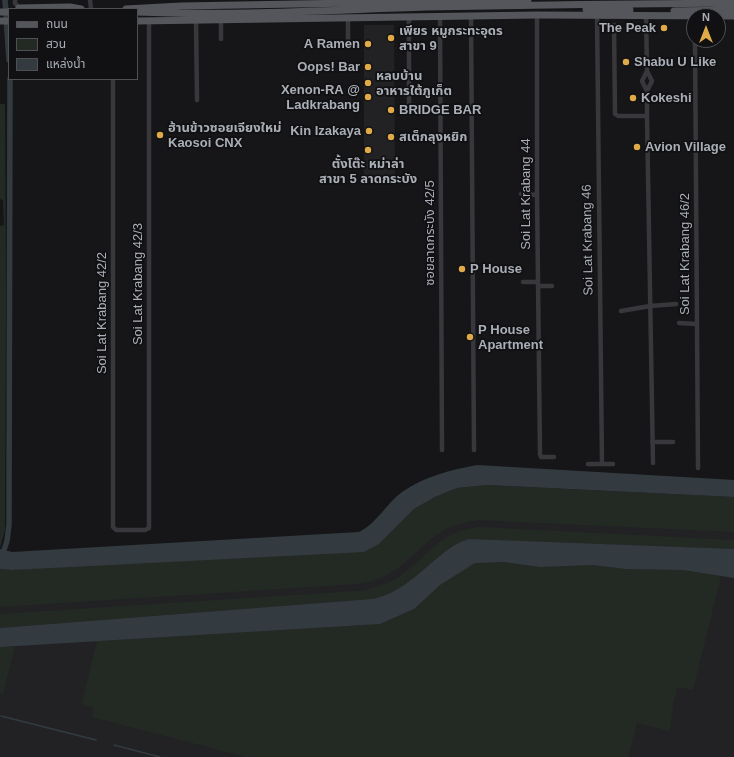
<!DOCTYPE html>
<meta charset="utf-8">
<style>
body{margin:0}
#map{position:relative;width:734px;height:757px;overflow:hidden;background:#161618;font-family:Arial,"Noto Sans Thai",sans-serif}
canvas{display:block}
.legend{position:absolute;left:8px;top:8px;width:130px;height:72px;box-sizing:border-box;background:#111113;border:1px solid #4e5054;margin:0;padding:5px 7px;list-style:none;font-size:12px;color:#aaaeb6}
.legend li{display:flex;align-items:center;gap:8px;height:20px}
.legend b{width:20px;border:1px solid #4e5054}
.north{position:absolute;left:686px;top:8px;width:40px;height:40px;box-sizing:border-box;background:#111113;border:1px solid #4e5054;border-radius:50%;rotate:0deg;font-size:11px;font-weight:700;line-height:16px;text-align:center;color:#aaaeb6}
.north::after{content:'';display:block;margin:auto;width:14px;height:18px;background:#dfaa47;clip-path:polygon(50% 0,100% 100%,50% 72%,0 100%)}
</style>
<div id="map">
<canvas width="734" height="757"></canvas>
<ul class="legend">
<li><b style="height:5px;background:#54565b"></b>ถนน</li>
<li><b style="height:11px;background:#232a24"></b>สวน</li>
<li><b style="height:11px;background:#333b41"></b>แหล่งน้ำ</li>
</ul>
<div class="north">N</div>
</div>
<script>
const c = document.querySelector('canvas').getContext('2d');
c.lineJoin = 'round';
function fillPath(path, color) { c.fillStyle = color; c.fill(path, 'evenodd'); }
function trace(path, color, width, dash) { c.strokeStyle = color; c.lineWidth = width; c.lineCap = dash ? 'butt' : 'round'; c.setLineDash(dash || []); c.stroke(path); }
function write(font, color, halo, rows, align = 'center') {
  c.font = font + ' Arial,"Noto Sans Thai",sans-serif'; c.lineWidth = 3.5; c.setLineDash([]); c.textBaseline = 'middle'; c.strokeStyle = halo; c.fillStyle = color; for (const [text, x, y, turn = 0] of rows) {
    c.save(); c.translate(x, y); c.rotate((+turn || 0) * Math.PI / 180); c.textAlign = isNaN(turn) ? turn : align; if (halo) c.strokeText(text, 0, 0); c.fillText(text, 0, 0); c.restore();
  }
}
fillPath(new Path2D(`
 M364 25H394L395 182H364Z
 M734 511V757H0V585L363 563 423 520Z`), '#222225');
fillPath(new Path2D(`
 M0 104H5L6 290 5 530 0 548V226L4 225 3 200 0 199Z
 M487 485 734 497V532L478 520C467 522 456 524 446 529 423 541 408 565 385 576 376 581 366 582 356 584L0 607V569L12 570 379 544 414 509 435 497 457 488Z
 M479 527 734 540V549L469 539 400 589 390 594 372 599 0 628V614L357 591C372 589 387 585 400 576 432 554 436 533 479 527Z
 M504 562 540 567 593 565 626 569 683 570 721 576 693 690 677 687 673 705 670 731 637 723 628 757H246L92 717 93 707 82 704 97 641 380 624 414 609 440 585 475 563Z
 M15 646 3 694 0 693V647Z`), '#232a24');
fillPath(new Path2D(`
 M477 465 734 480V497L487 485 457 488 435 497 414 509 379 544 364 552 12 570 0 569V549L12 552 359 532C377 523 386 504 402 492 425 476 451 470 477 465Z
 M469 539 734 549V578L683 570 626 569 593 565 540 567 504 562 475 563 440 585 414 609 380 624 0 647V628L372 599C398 594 415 577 435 560 446 551 455 543 469 539Z`), '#333b41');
trace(new Path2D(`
 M1 716 96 740
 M114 745 160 757`), '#333b41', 1.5);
trace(new Path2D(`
 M5 0 9 60
 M2 556 7 541 9 525 10 79`), '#333b41', 5.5);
trace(new Path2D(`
 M15 0V3L19 8
 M90 0 91 9
 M537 15V195L540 454 541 457H554
 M597 15 602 464
 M646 15 647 71
 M440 16 442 450
 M471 16 474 450
 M348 17V45
 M409 17V110
 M196 20 197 100
 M221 20V39
 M614 25 615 114 618 116H647
 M695 40 698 468
 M647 71 652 81 647 91V116L653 463
 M647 71 642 81 647 91
 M113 79V527L116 530H145L149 528V21
 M521 194 537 195
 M523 282H538
 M538 286H552
 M621 311 650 306 676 304
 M679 323 697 324
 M652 442H673
 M588 464H613`), '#38383c', 4.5);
trace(new Path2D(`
 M19 9V8L70 7 81 9
 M126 9 181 6 528 0
 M586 9 630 10
 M674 11 734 10
 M0 12H9
 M137 12C233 16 330 10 426 7 529 5 631 4 734 3
 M0 21H9
 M137 21 537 15 734 16`), '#54565b', 7);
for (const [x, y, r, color] of [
 [664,28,4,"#dfaa47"],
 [391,38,4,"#dfaa47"],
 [368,44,4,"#dfaa47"],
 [626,62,4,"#dfaa47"],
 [368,67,4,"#dfaa47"],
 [368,83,4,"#dfaa47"],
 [368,97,4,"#dfaa47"],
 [633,98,4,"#dfaa47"],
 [391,110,4,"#dfaa47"],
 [369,131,4,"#dfaa47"],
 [160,135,4,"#dfaa47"],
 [391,137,4,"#dfaa47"],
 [637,147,4,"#dfaa47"],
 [368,150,4,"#dfaa47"],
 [462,269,4,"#dfaa47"],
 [470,337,4,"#dfaa47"]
]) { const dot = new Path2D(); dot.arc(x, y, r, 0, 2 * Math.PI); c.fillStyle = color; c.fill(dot); trace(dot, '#111113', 1.5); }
write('bold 13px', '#aaaeb6', '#111113', [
 ["The Peak",656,28,"right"],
 ["เพียร หมูกระทะอุดร",399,31],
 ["สาขา 9",399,46],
 ["A Ramen",360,44,"right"],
 ["Shabu U Like",634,62],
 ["Oops! Bar",360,67,"right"],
 ["หลบบ้าน",376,76],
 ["อาหารใต้ภูเก็ต",376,91],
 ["Xenon-RA @",360,90,"right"],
 ["Ladkrabang",360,105,"right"],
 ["Kokeshi",641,98],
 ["BRIDGE BAR",399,110],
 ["ฮ้านข้าวซอยเจียงใหม่",168,128],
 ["Kaosoi CNX",168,143],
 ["Kin Izakaya",361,131,"right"],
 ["สเต็กลุงหยิก",399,137],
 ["Avion Village",645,147],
 ["ตั้งโต๊ะ หม่าล่า",368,164,"center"],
 ["สาขา 5 ลาดกระบัง",368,179,"center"],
 ["P House",470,269],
 ["P House",478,330],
 ["Apartment",478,345]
], 'left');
write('13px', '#aaaeb6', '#111113', [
 ["Soi Lat Krabang 44",526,194,-90],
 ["ซอยลาดกระบัง 42/5",430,233,-90],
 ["Soi Lat Krabang 46",588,240,-91],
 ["Soi Lat Krabang 46/2",685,254,-90],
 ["Soi Lat Krabang 42/3",138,284,-90],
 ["Soi Lat Krabang 42/2",102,313,-90]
]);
</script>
